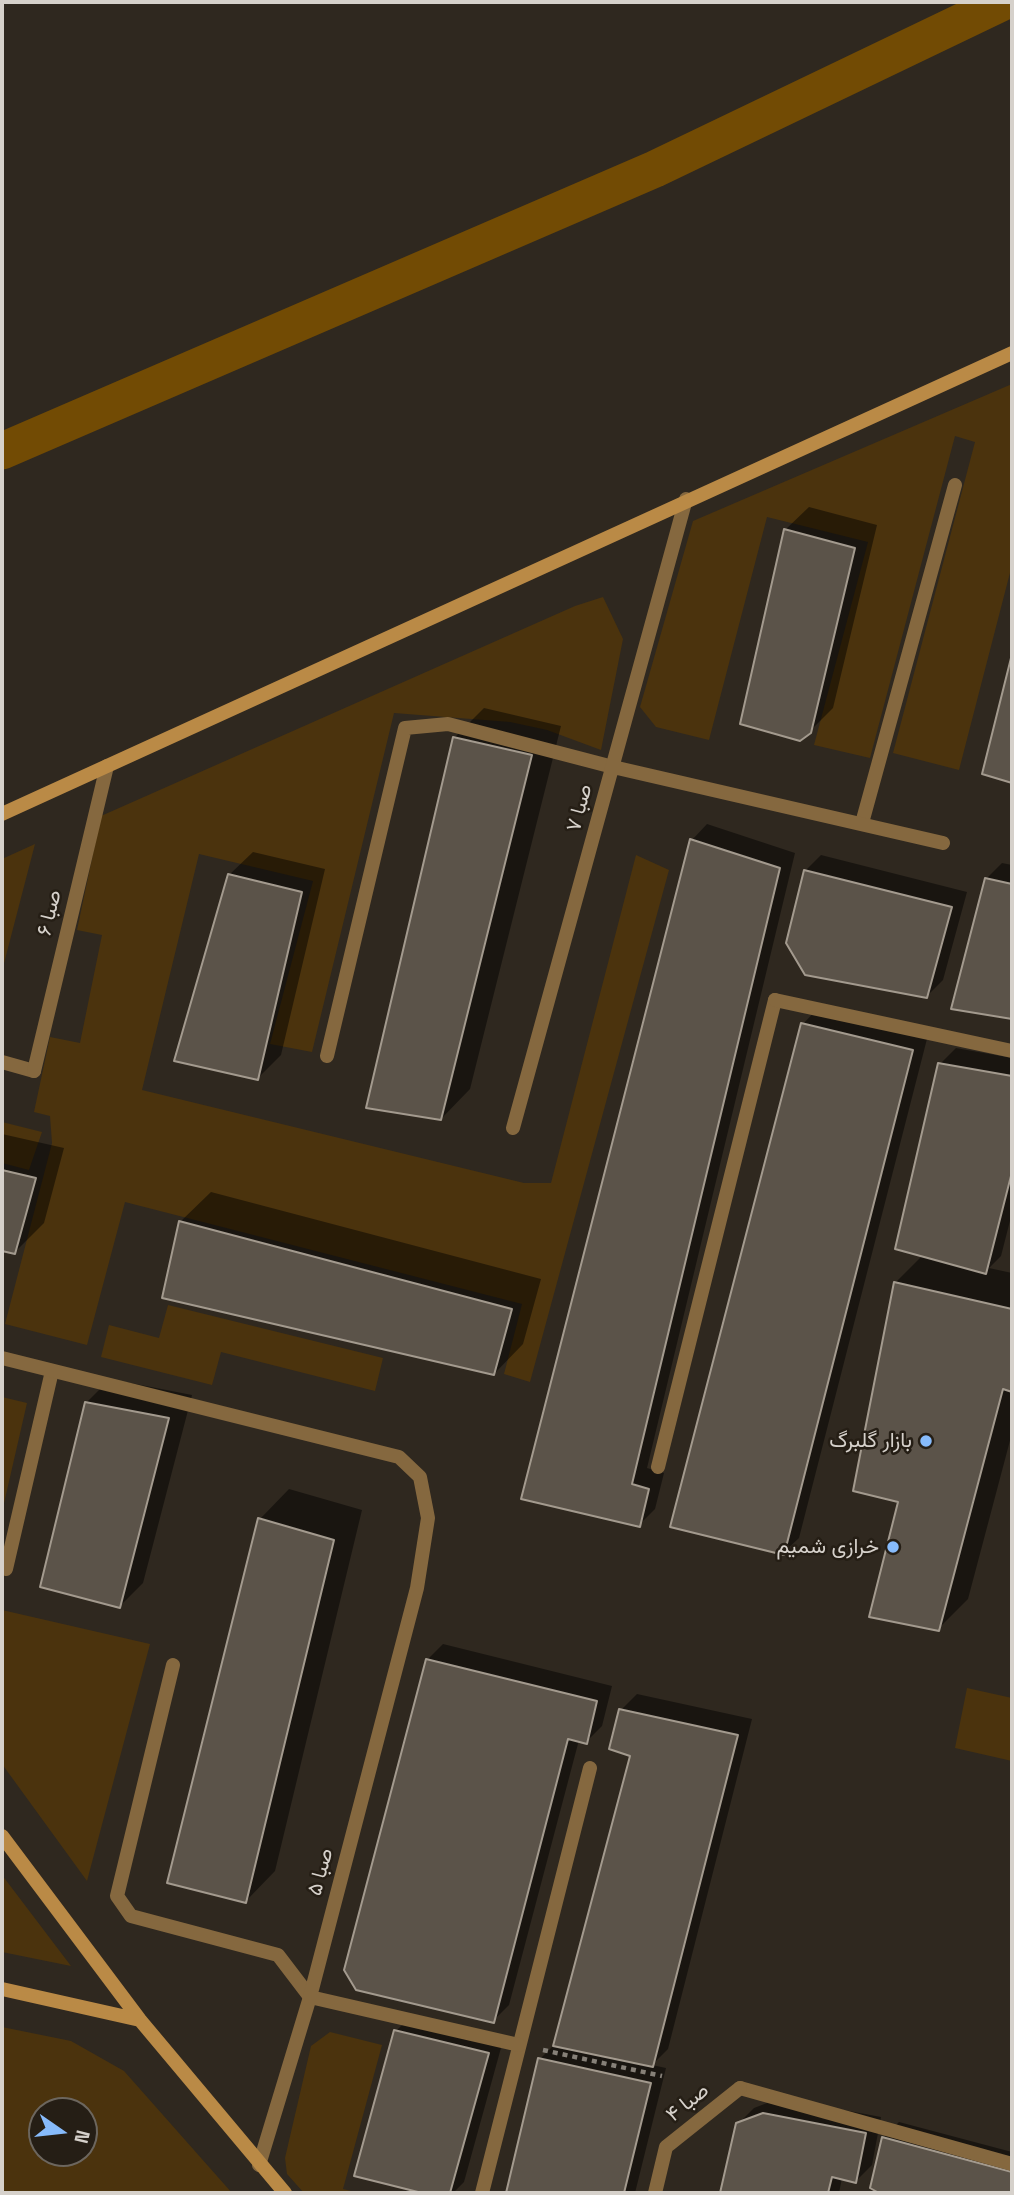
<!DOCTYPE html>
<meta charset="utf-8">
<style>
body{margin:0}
#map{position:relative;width:1014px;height:2195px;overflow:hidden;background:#2f281f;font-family:"Space Grotesk",sans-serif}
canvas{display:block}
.frame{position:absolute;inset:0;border:4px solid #d6d1cb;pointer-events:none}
.north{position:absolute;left:28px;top:2097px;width:70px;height:70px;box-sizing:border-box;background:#251e15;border:2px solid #6c665e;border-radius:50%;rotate:104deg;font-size:19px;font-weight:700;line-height:28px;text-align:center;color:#d6d1cb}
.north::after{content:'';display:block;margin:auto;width:24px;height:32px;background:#87bbfb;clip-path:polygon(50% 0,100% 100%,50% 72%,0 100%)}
</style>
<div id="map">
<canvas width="1014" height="2195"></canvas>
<div class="frame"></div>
<div class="north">N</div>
</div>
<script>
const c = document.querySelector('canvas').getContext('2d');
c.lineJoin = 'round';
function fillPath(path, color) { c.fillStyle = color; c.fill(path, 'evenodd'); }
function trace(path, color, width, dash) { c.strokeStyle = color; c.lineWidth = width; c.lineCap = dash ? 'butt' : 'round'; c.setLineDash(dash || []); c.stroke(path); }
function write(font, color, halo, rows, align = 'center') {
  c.font = font + ' "Space Grotesk",Vazirmatn,sans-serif'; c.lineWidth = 5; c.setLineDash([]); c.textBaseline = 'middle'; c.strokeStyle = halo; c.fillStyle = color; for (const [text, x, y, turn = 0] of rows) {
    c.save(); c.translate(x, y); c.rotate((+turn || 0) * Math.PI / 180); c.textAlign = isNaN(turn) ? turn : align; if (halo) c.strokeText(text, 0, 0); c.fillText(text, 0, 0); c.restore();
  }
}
fillPath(new Path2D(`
 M1012 384V565L959 770 893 753 975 442 955 436 870 758 814 745 868 542 767 517 709 740 656 727 640 707 693 521Z
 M603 597 623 639 601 750 547 730 510 722 394 713 312 1052 270 1044 313 881 199 854 142 1090 524 1183H551L636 855 669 870 530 1382 504 1374 522 1304 125 1202 87 1345 5 1324 52 1143 50 1116 34 1112 50 1037 80 1043 102 935 77 930 101 816 575 606Z
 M35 844 2 971V859Z
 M2 1122 42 1132 29 1170 2 1163Z
 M168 1305 383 1358 375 1391 221 1352 212 1385 101 1357 109 1325 159 1338Z
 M2 1397 27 1403 2 1512Z
 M2 1610 150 1644 87 1881 2 1764Z
 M967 1688 1012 1698V1761L955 1748Z
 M2 1875 71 1966 2 1952Z
 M2 2027 71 2041 124 2071 232 2193H2ZM42 2111H84V2153H42Z
 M330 2032 382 2045 343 2189 359 2193H304L287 2174 285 2158 311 2046Z`), '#4b330d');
fillPath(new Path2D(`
 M809 507 877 525 833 708 809 732 785 530Z
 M1012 661V781L984 773Z
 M484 708 561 726 470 1089 441 1119 454 738Z
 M707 824 795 853 647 1468 664 1473 655 1509 639 1525 523 1497 692 840Z
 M253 852 325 869 281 1055 258 1078 229 875Z
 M821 855 967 892 943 980 927 996 805 871Z
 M1002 863 1012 865V1017L953 1007 986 879Z
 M818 1008 928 1035 799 1538 783 1553 803 1024Z
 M956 1048 1012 1058V1213L1001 1256 989 1268 1012 1273V1433L968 1599 938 1629 900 1501 895 1283 923 1255 940 1064Z
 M2 1134 64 1148 44 1223 14 1253 2 1249Z
 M211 1192 541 1279 523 1344 494 1374 164 1297 181 1221Z
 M110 1379 192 1395 143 1583 120 1606 87 1402Z
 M289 1489 362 1510 275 1871 246 1901 260 1519Z
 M443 1644 612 1686 602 1726 586 1742 579 1740 509 2005 493 2021 427 1660Z
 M637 1694 752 1719 668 2049 652 2065 666 2068 635 2193H508L540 2059 556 2043 632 1755 621 1710Z
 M412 2015 504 2037 464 2182 453 2193H429L356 2175 396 2031Z
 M780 2098 881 2117 872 2165 856 2181 842 2178 839 2193H721L738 2124 754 2108Z
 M899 2122 1012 2152V2193H883L872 2187 883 2138Z`), '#0007');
trace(new Path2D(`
 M2 451 655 169 1003 2`), '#724b04', 37);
const building = new Path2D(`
 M784 529 855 548 811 733 800 741 740 724Z
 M1012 654V783L982 774Z
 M453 737 532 755 441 1120 366 1108Z
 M690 839 780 868 632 1484 649 1489 640 1527 521 1499Z
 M804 870 952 907 927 998 805 975 786 943Z
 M228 874 302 892 258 1080 174 1061Z
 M985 878 1012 884V1019L951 1009Z
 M801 1023 913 1050 784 1555 670 1527Z
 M938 1063 1012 1076V1172L986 1274 895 1249Z
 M2 1170 36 1178 15 1254 2 1251Z
 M179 1221 512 1309 494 1375 162 1298Z
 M894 1282 1012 1309V1392L1003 1389 939 1631 869 1617 898 1502 853 1491Z
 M85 1402 169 1418 120 1608 40 1587Z
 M258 1518 334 1540 246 1903 167 1883Z
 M426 1659 597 1701 587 1744 568 1739 494 2023 356 1990 344 1970Z
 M619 1709 738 1735 653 2067 553 2046 630 1756 609 1749Z
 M394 2030 489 2053 450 2193H422L354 2176Z
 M538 2058 651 2083 624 2193H506Z
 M763 2113 866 2133 856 2183 832 2177 828 2193H720L736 2123Z
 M882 2137 1012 2172V2193H879L870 2188Z`);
fillPath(building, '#5b5349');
trace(building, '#a39a8e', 2);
trace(new Path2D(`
 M543 2050 662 2076`), '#868078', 4.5, [5, 5]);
trace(new Path2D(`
 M862 823 955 485
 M327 1056 405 728 448 724 613 767
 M2 1062 34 1071
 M658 1467 775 1000
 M6 1569 52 1371
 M173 1665 117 1896 131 1916 278 1955 310 1997
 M740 2088 1012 2164
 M482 2193 590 1768`), '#85683f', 14);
trace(new Path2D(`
 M613 767 943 843
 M775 1000 1012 1051
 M34 1071 107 766
 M513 1128 686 499
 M2 1358 399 1457 420 1477 428 1518 417 1588 310 1997 259 2165
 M310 1997 519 2045
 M655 2193 666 2147 740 2088`), '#85683f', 14);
trace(new Path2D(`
 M2 814 1012 353
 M2 1836 140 2020 285 2193
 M2 1989 140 2020`), '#ba8a46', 14);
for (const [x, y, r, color] of [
 [926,1441,7,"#87bbfb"],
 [893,1547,7,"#87bbfb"]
]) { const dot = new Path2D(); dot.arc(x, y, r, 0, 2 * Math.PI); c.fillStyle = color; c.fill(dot); trace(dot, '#251e15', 2.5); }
write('21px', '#d6d1cb', '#251e15', [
 ["صبا ۷",580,808,-75],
 ["صبا ۶",50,913,-76],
 ["صبا ۵",321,1872,-75],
 ["صبا ۴",688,2103,-39]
]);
write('21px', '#d6d1cb', '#251e15', [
 ["بازار گلبرگ",912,1441],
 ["خرازی شمیم",879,1547]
], 'right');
</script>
